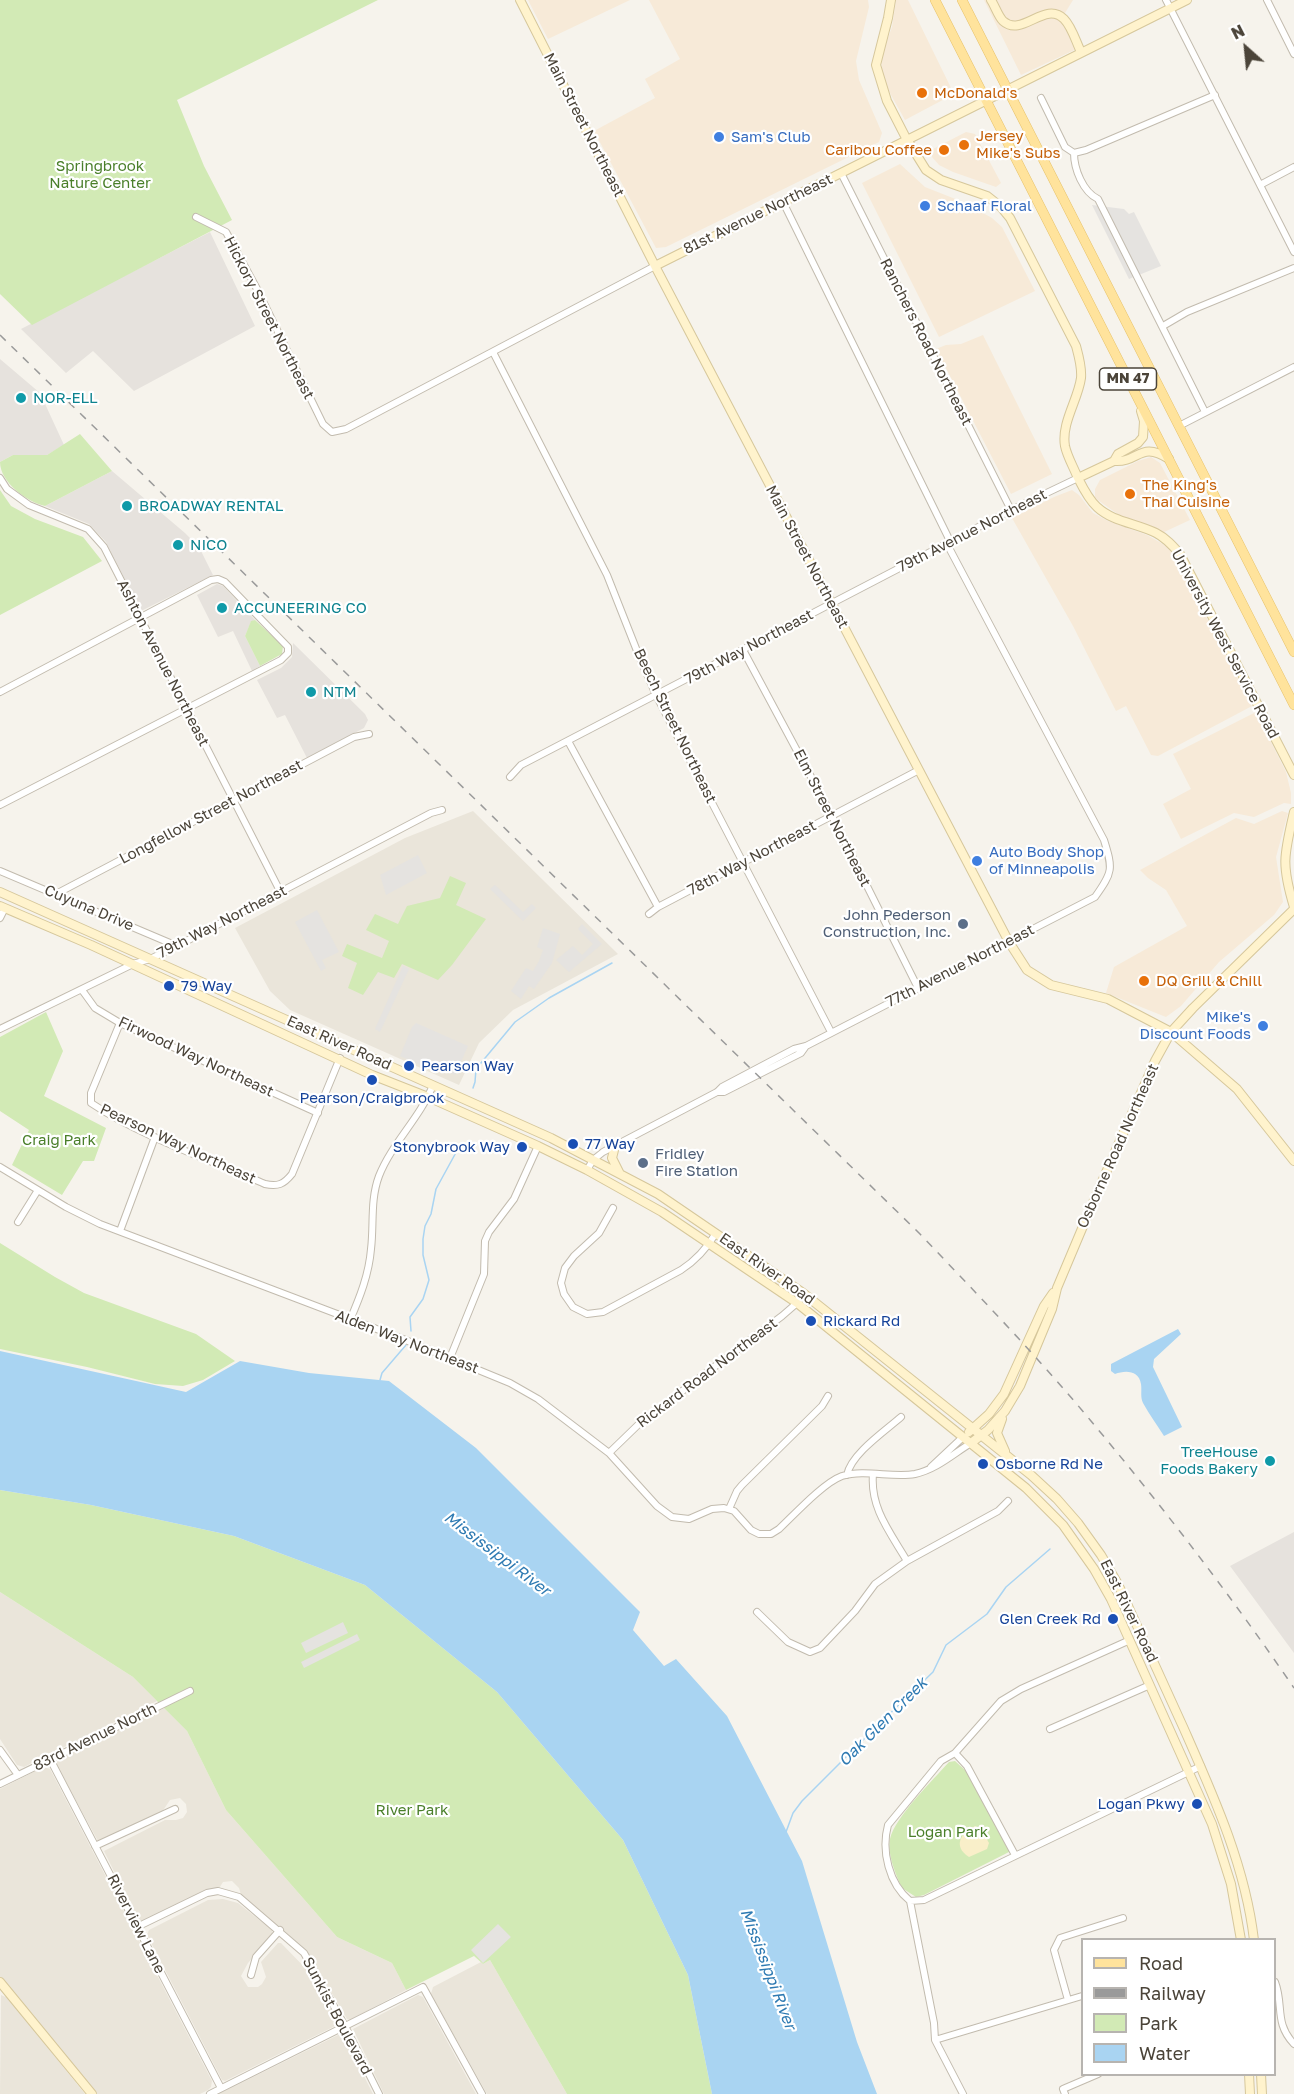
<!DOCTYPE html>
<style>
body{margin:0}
#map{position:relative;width:1294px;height:2094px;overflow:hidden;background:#f6f3ec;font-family:"Golos Text",sans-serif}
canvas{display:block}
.legend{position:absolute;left:1081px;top:1938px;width:195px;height:138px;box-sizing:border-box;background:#fff;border:2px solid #b7b4b0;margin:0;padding:8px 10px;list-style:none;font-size:18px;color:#4b4439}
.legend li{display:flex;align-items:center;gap:12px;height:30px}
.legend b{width:30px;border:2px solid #b7b4b0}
.north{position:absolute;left:1216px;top:18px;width:60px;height:60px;-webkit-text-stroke:4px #fff;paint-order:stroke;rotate:333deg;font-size:16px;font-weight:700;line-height:24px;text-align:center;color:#4b4439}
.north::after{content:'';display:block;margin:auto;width:21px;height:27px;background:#4b4439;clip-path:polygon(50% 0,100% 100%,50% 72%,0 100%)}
</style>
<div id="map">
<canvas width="1294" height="2094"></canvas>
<ul class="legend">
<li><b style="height:8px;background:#ffe39c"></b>Road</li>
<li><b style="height:8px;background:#9a9a9a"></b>Railway</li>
<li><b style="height:16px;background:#d2eab5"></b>Park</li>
<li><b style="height:16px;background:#a9d4f2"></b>Water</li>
</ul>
<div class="north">N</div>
</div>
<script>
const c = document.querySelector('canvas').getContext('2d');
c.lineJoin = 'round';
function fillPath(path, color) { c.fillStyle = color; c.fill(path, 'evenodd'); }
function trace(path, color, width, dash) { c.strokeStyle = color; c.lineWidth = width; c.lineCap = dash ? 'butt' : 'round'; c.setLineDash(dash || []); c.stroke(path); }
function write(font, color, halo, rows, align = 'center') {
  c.font = font + ' "Golos Text",sans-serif'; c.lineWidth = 4.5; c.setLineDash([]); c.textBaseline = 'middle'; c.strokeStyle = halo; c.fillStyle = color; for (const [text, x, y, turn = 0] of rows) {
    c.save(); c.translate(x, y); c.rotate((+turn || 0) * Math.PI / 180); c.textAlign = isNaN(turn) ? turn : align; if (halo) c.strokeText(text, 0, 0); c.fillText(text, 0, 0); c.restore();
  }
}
fillPath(new Path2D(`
 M473 811 618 954 513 1010 479 1043 459 1085 290 1010 270 991 235 928 405 838Z
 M0 1592 133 1677 157 1701 24 1767 17 1765 0 1739Z
 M164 1708 187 1731 226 1810 337 1937 392 1963 406 1990 350 2020 347 2019 313 1961 294 1940 242 1898 239 1888 232 1881 223 1882 218 1890 139 1922 104 1851 165 1820H176L183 1818 187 1812 186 1804 180 1798 170 1800 162 1812 98 1841 56 1764 59 1759Z
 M43 1767 50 1769 212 2081 211 2087 208 2090 200 2094H96L0 1977V1789Z
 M223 1899 238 1903 272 1930V1936L248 1963 241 1976 248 1987H258L262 1984 266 1977 261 1962 278 1943H281L314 1977 339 2024 225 2081 222 2080 147 1935 149 1930 208 1900Z
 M490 1960 567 2094H487L431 1994 433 1987 481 1962 483 1964Z
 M1 1995 8 1998 85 2094H0Z
 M418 1995 423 1997 476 2094H384L353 2029Z
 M340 2034 344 2036 373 2094H219Z`), '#eae5da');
fillPath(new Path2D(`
 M528 0H630L548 39Z
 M649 0H868L869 7 856 61 859 80 882 133 879 142 666 247 656 248 594 131 655 98 645 79 680 59Z
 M896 0H908L954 94 905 120 886 86 882 72 881 57 892 27Z
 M984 0H1073L1065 13 1083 46 1021 75Z
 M966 132 975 134 1001 183 996 187 953 172 939 165 932 157 931 150Z
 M900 164 925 187 963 202 992 218 1002 227 1035 291 939 337 862 183Z
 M983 335 1052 474 1011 494 936 349 946 345 961 344Z
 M1151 457 1160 463 1190 520 1162 533 1119 515 1095 498V489L1100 480 1138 461Z
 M1072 490 1079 495 1093 513 1108 521 1147 535 1168 547 1176 558 1252 706 1158 756 1151 755 1126 706 1116 711 1073 626 1012 518 1054 497Z
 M1256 712 1286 772 1291 793V804L1284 803 1254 817 1234 813 1181 839 1163 804 1191 789 1173 754Z
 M1282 811 1288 813 1276 857 1283 902 1274 915 1219 962 1181 1006 1166 1017 1106 993 1114 967 1187 926 1166 890 1148 878 1140 870 1236 818 1254 824Z`), '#f7ead8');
fillPath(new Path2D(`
 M210 232 255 326 134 391 93 351 66 373 21 329Z
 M0 359 40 393 64 445 47 455H13L0 462Z
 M112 471 185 533 199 547 213 575 141 611 106 542 89 524 45 506Z
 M217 584 223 586 255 620 251 622 245 636 260 666 252 671 233 631 218 637 197 595Z
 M293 643 365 714 368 720 364 728 307 758 285 715 277 718 257 680 281 668 292 657Z
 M1294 1532V1653L1230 1566Z`), '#e6e2dd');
fillPath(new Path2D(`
 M0 0H378L177 100 204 166 232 220 32 325 0 294Z
 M80 434 112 471 45 506C27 502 0 482 0 462L13 455H47Z
 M0 490 11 506 35 519 83 537 102 561 0 615Z
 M255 620 283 646 282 654 260 666 245 636 251 621Z
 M450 876 466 883 456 905 486 919 452 965 438 980 402 964 394 978 378 972 363 995 348 988 357 963 342 956 347 944 382 958 389 941 366 930 375 914 398 924 407 906 440 898Z
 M46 1012 63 1051 44 1096 106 1128 94 1161H83L62 1195 12 1165 29 1130 0 1111V1037Z
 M0 1243 55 1277 84 1293 196 1334 235 1361 203 1380 183 1386 155 1384 87 1367 0 1349Z
 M0 1490 91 1505 234 1536 365 1585 497 1692 623 1840 688 1975 712 2094H567L490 1960 483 1964 474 1956 406 1990 392 1963 337 1937 226 1810 187 1731 133 1677 0 1592Z
 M955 1761 966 1771 1009 1849V1852L924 1895 916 1897 902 1888C896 1875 887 1854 890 1839 895 1817 933 1780 949 1762Z`), '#d2eab5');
fillPath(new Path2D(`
 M975 1826 981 1829 989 1843 987 1849 969 1857C952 1846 961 1833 975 1826Z`), '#f9efc9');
fillPath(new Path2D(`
 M1092 205 1124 209 1129 214 1134 212 1161 266 1129 279Z
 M418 855 427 873 386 895 380 875Z
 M495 885 523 912 532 904 536 908 523 921 490 889Z
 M317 910 339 952 322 960 326 968 321 971 295 922Z
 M582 924 602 944 569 972 556 960 573 946 582 955 593 944 578 929Z
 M543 928 560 934 552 963 534 989 529 986 521 999 511 991 526 968 533 971 539 961 543 950 537 947Z
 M403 966 409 969 380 1032 375 1029Z
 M416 1023 468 1046 455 1075 431 1065 429 1069 400 1056 412 1027Z
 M343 1622 348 1633 306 1653 301 1643Z
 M357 1634 360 1640 304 1668 301 1662Z
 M498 1924 511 1937 483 1963 471 1950Z`), '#e5e3e0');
fillPath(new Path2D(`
 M1178 1329 1181 1334 1154 1359 1153 1367 1182 1427 1164 1436C1157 1425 1149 1414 1143 1403 1140 1397 1142 1391 1141 1384 1139 1370 1125 1370 1115 1374L1111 1371V1364Z
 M0 1351 186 1392 240 1361 309 1373 389 1381 476 1448 640 1612 633 1630 664 1666 676 1659 727 1716 802 1861 857 2042 877 2094H712L688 1975 623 1840 497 1692 365 1585 234 1536 91 1505 0 1490Z`), '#a9d4f2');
trace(new Path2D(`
 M473 1088 475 1082 476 1069 515 1022 549 998 612 963
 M411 1331 410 1317 423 1299 429 1280 423 1255V1239L425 1226 431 1214 436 1189 459 1147
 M380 1380 382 1373 406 1345
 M786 1832 793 1813 802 1801 877 1726 933 1672 946 1645 987 1614 1006 1587 1050 1549`), '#a9d4f2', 1.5);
const street = new Path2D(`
 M1166 0 1294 252
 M1267 0 1294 54
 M1041 98 1065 147 1074 153C1074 169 1083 192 1098 199L1205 412
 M1074 153 1086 150 1215 95
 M841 173 1011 510
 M1260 185 1294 167
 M783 202 951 543
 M196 217 226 232 257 289 323 424 332 432 346 429 655 266
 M1163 326 1187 312 1294 268
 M493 352 607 575 639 656 656 695 831 1032
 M1179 426 1294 367
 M0 478 7 489 29 505 88 529 104 547 281 893
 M743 650 832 816 918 988
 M0 692 211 580 218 579 225 582 288 647V653L281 660 0 805
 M568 741 658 907
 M510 777 521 765 1011 510 1078 478
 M0 871 177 946
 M56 894 354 737 369 734
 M649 914 658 907 919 770
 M0 918 5 908
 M82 990 95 1008 120 1023 318 1113
 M120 1023 91 1093V1103C140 1136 210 1160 265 1184 278 1187 284 1184 292 1174L340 1058
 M0 1029 133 964 150 959 177 946 431 813 442 810
 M717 1092H724L801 1053 806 1046
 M0 1167 66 1207 100 1224 403 1339 510 1383 538 1399 609 1453 657 1506 672 1517 689 1519 712 1509 724 1508 734 1511 751 1530 759 1534H771L779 1529C794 1515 823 1483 842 1476 865 1469 892 1478 915 1474 937 1469 953 1454 971 1443
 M587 1170 593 1160 603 1152 717 1092 722 1087 794 1049 806 1046 1095 897C1113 872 1113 869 1104 840L947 544
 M613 1208 599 1233 574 1256 565 1268 561 1283 564 1294 573 1307 587 1314 603 1312 681 1270C695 1261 707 1248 716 1233
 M18 1222 38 1190
 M120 1231 155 1137
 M350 1320C360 1297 369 1274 371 1249 374 1225 370 1200 379 1176 392 1143 420 1118 433 1085
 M450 1358 484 1274 485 1241 489 1232 514 1199 538 1146
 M609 1453 641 1422 782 1316 797 1303 803 1293
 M931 1467 963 1437
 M873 1474C870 1508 890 1532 907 1561
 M847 1475C851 1454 885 1431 901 1417
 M729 1509 737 1491 742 1485 822 1406 828 1396
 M757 1612 788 1642 810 1652 820 1648 855 1611 875 1584 907 1561 998 1511 1008 1501
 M1130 1640 1021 1689 1001 1701 955 1753 941 1761 888 1825C881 1851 889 1884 910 1901L924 1900 1201 1766
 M1050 1729 1150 1685
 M0 1750 18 1775
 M955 1753 967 1766 1015 1855
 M50 1759 221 2088
 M0 1784 190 1691
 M95 1846 175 1809
 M910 1901 934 2023 935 2040 963 2094
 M137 1927 207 1893 218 1891 239 1897 304 1953 345 2026 379 2094
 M251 1975 256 1957 280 1930
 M1275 1982C1284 2005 1274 2023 1294 2044
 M1068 2000 1054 1950 1060 1938 1123 1918
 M935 2040 1082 1996
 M210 2094 423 1987 482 2094
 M1065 2094 1063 2089 1098 2074`);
const secondary = new Path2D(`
 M520 0 655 266 1009 942 1027 970 1051 985 1108 999 1171 1032 1237 1089 1294 1161
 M891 0 888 18 876 65 887 101 906 138 926 170 941 180 987 196 1001 207 1010 218 1076 346C1079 357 1082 367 1081 378 1078 400 1061 423 1065 446 1067 456 1073 466 1077 476 1082 486 1088 499 1097 507 1113 522 1136 523 1156 533 1166 538 1173 546 1180 554L1294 775
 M991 0C995 6 998 16 1003 21 1022 38 1045 0 1064 19 1072 27 1076 42 1081 52
 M655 266 1187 0
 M1114 461C1139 463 1140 440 1169 459
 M1078 478 1114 461 1118 454 1138 443 1143 437 1144 421 1141 411
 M1294 812C1284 855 1281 864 1294 907
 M0 892 551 1138 658 1194 803 1293 1031 1475 1057 1499 1078 1523 1101 1555 1118 1584C1140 1632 1162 1680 1184 1729 1214 1797 1245 1865 1254 1940
 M0 906 91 945 372 1075 428 1097 538 1146 587 1170 662 1212 797 1303 1026 1488 1063 1525 1094 1569 1111 1599 1212 1824 1231 1884 1241 1940
 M615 1146 612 1158 620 1174
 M1002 1419 997 1433 1005 1451
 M969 1432 989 1414 1004 1394 1044 1306 1053 1293
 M971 1443 988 1430 1005 1411 1020 1386 1052 1309 1057 1288 1097 1193 1155 1061 1171 1032 1193 1008 1294 909
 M0 1982 92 2094
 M1249 2074 1250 2094
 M1261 2074 1262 2094`);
const primary = new Path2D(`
 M935 0 1294 705
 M962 0 1294 652`);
trace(street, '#c2bbae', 8);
trace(secondary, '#d6c79b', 10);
trace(primary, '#e6c16a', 10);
trace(street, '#fff', 6);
trace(secondary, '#fff3cd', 8);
trace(primary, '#ffe39c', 9);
trace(new Path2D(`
 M0 335 920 1234C978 1295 1037 1356 1091 1421 1163 1507 1231 1596 1294 1688`), '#9a9a9a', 1.5, [8, 8]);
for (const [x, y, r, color] of [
 [922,93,6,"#e8710a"],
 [719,137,6,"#3f7fe0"],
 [964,145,6,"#e8710a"],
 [944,150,6,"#e8710a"],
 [925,206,6,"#3f7fe0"],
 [21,398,6,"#0f9aa8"],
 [1130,494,6,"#e8710a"],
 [127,506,6,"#0f9aa8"],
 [178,545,6,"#0f9aa8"],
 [222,608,6,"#0f9aa8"],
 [311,692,6,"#0f9aa8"],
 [977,861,6,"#3f7fe0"],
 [963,924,6,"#5c6f8a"],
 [1144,981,6,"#e8710a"],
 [169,986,6,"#1a4fb4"],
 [1263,1026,6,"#3f7fe0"],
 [409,1066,6,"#1a4fb4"],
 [372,1080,6,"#1a4fb4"],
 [573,1144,6,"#1a4fb4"],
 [522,1147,6,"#1a4fb4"],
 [643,1163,6,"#5c6f8a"],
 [811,1321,6,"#1a4fb4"],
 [1270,1461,6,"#0f9aa8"],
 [983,1464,6,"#1a4fb4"],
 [1113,1619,6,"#1a4fb4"],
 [1197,1804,6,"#1a4fb4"]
]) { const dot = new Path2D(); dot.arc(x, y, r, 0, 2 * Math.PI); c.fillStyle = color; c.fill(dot); trace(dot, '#fff', 2); }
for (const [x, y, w] of [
 [1128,379,57]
]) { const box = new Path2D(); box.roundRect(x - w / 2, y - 11, w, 22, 4.5); c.fillStyle = '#fff'; c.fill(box); trace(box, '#4b4439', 1.5); }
write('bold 14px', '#4b4439', null, [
 ["MN 47",1128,379]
]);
write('15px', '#c56008', '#fff', [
 ["McDonald's",934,93],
 ["Jersey",976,136],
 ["Mike's Subs",976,153],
 ["Caribou Coffee",932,150,"right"],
 ["The King's",1142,485],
 ["Thai Cuisine",1142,502],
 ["DQ Grill & Chill",1156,981]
], 'left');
write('15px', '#4b4439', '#fff', [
 ["Main Street Northeast",584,125,63],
 ["81st Avenue Northeast",758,214,-26],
 ["Hickory Street Northeast",269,318,63],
 ["Ranchers Road Northeast",926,342,63],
 ["79th Avenue Northeast",972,531,-27],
 ["Main Street Northeast",807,557,62],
 ["University West Service Road",1225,644,62],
 ["79th Way Northeast",749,647,-28],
 ["Ashton Avenue Northeast",163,663,63],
 ["Beech Street Northeast",675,726,64],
 ["Longfellow Street Northeast",211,812,-28],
 ["Elm Street Northeast",832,818,63],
 ["78th Way Northeast",752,858,-28],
 ["Cuyuna Drive",89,908,23],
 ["79th Way Northeast",222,922,-27],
 ["77th Avenue Northeast",960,966,-27],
 ["East River Road",339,1043,24],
 ["Firwood Way Northeast",196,1057,25],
 ["Pearson Way Northeast",178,1144,25],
 ["Osborne Road Northeast",1118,1146,-66],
 ["East River Road",767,1269,35],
 ["Alden Way Northeast",407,1342,21],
 ["Rickard Road Northeast",707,1373,-37],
 ["East River Road",1129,1611,64],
 ["83rd Avenue North",95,1737,-26],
 ["Riverview Lane",136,1924,63],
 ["Sunkist Boulevard",337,2016,62]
]);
write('15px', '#366cbe', '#fff', [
 ["Sam's Club",731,137],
 ["Schaaf Floral",937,206],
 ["Auto Body Shop",989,852],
 ["of Minneapolis",989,869],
 ["Mike's",1251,1017,"right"],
 ["Discount Foods",1251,1034,"right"]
], 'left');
write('15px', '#4a7f2a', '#fff', [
 ["Springbrook",100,166],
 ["Nature Center",100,183],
 ["Craig Park",59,1140],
 ["River Park",412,1810],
 ["Logan Park",948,1832]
]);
write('15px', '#0d838f', '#fff', [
 ["NOR-ELL",33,398],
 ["BROADWAY RENTAL",139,506],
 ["NICO",190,545],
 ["ACCUNEERING CO",234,608],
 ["NTM",323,692],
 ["TreeHouse",1258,1452,"right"],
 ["Foods Bakery",1258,1469,"right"]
], 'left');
write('15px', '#4e5e75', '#fff', [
 ["John Pederson",951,915],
 ["Construction, Inc.",951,932],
 ["Fridley",655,1154,"left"],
 ["Fire Station",655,1171,"left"]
], 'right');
write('15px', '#164399', '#fff', [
 ["79 Way",181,986],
 ["Pearson Way",421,1066],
 ["Pearson/Craigbrook",372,1098,"center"],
 ["77 Way",585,1144],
 ["Stonybrook Way",510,1147,"right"],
 ["Rickard Rd",823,1321],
 ["Osborne Rd Ne",995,1464],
 ["Glen Creek Rd",1101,1619,"right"],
 ["Logan Pkwy",1185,1804,"right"]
], 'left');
write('italic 16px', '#2e7ab2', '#fff', [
 ["Mississippi River",497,1554,37],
 ["Oak Glen Creek",883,1722,-45],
 ["Mississippi River",768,1969,69]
]);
</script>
